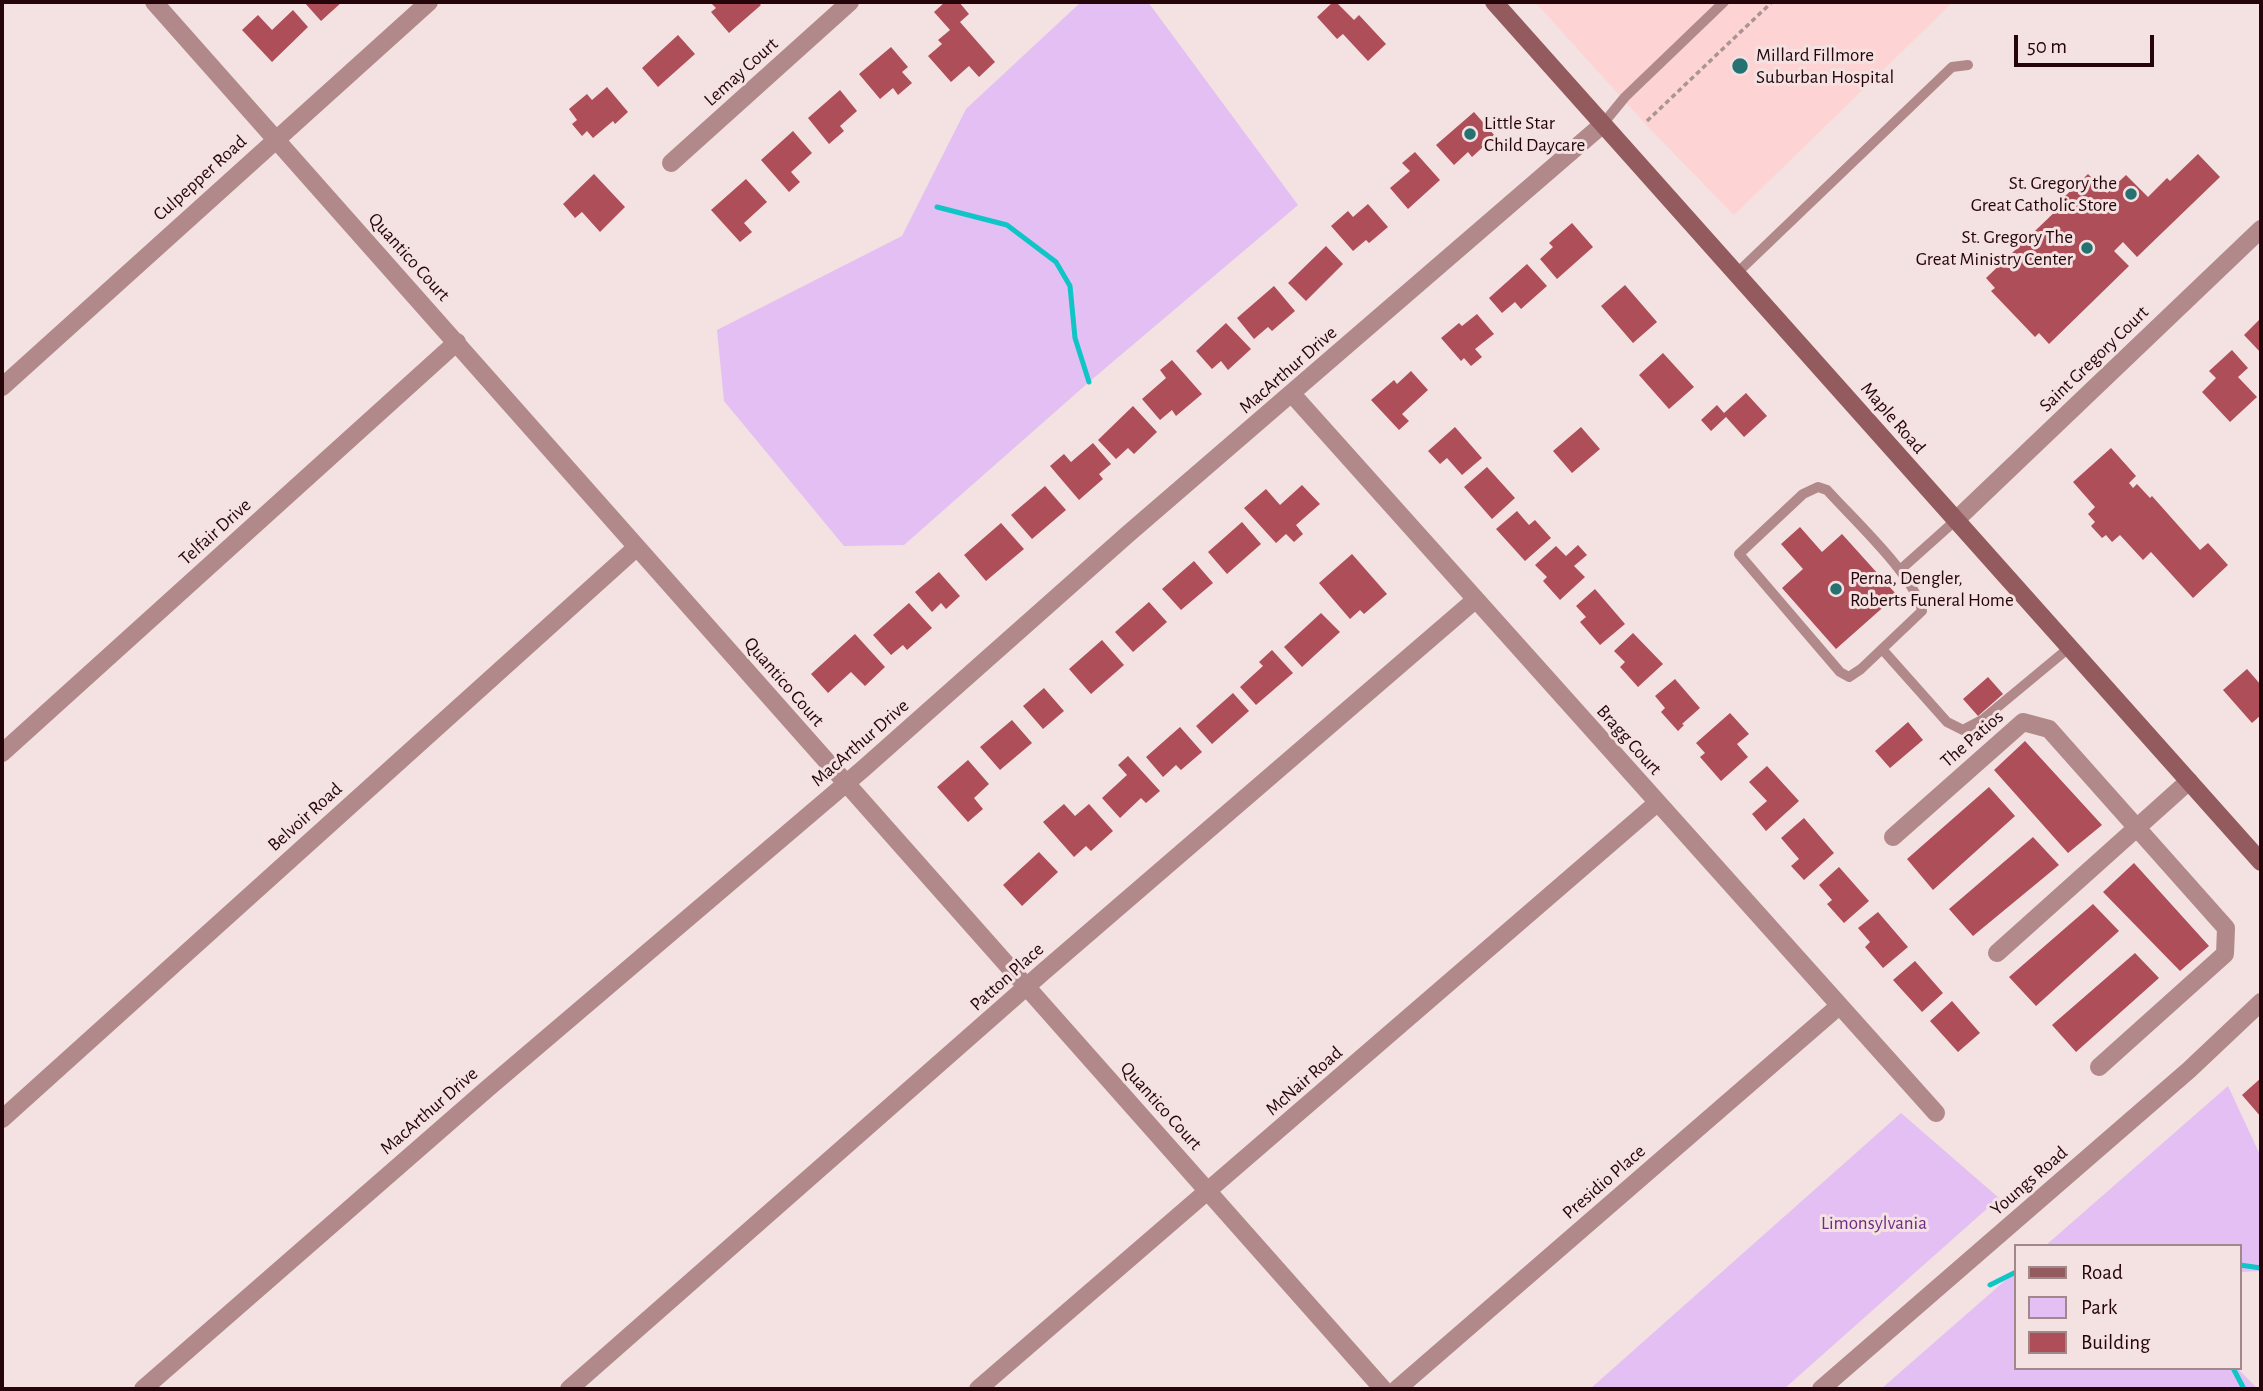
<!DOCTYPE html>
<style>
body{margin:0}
#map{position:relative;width:2263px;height:1391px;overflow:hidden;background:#f4e1e1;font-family:"Alegreya Sans",sans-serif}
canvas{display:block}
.frame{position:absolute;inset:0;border:4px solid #25050a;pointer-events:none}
.legend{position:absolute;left:2014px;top:1244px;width:228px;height:126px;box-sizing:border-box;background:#f4e1e1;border:2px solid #a1898b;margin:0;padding:9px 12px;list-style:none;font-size:21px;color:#25050a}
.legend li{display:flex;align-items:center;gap:14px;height:35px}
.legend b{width:35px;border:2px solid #a1898b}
.scale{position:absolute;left:2014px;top:35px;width:140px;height:32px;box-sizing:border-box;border:4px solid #25050a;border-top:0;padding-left:9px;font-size:21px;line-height:24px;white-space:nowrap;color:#25050a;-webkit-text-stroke:5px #f4e1e1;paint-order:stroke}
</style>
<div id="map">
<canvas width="2263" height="1391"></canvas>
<div class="frame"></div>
<ul class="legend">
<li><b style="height:9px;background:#945b5f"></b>Road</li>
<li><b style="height:19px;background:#e3bff3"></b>Park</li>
<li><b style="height:19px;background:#ae4e58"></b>Building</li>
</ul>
<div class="scale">50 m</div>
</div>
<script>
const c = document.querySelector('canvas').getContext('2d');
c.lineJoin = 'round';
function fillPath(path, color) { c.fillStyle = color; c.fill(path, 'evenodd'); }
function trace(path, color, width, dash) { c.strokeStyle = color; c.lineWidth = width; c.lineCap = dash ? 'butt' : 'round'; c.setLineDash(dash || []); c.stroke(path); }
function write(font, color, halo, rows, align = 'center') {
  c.font = font + ' "Alegreya Sans",sans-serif'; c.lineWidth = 6; c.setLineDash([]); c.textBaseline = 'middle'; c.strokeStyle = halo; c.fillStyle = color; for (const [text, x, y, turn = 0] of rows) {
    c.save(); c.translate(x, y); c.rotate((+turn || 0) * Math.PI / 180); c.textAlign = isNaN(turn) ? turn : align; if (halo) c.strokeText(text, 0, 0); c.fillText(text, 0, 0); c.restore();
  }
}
fillPath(new Path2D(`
 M1535 2H1953L1734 215 1651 130Z`), '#fdd3d4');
fillPath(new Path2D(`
 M1081 2H1148L1298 205 1089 382 904 545 844 546 724 401 717 330 902 236 966 109Z
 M2228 1086 2261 1157V1271L2240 1272V1246H2045Z
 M1901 1113 1999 1198 1784 1389H1590Z
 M2016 1271V1368H2237L2258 1389H1881Z`), '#e3bff3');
trace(new Path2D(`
 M937 207 1007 225 1056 262 1070 286 1075 338 1089 382
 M2240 1265 2261 1268
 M1990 1285 2016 1272
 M2233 1368 2244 1389`), '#0fc5c6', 5);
fillPath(new Path2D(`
 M304 2H342L321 21Z
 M710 2H758L761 5 729 33 711 12 716 8Z
 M945 2H959L969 14 960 22 995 62 979 77 969 66 951 82 928 56 942 44 938 40 950 30 934 12Z
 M1333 2H1336L1354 20 1359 15 1386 44 1368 61 1343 34 1337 39 1317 17Z
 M293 10 308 27 272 62 242 30 258 15 272 30Z
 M678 35 695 54 658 87 642 68Z
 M891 47 908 67 902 72 912 83 898 95 893 88 880 99 859 74Z
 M607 87 628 112 615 124 613 121 593 138 587 131 582 136 572 124 577 120 569 109 587 94 592 100Z
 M840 90 857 111 840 126 844 131 829 144 808 118Z
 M1474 112 1495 136 1472 157 1468 152 1454 165 1436 145Z
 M793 131 812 153 791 172 800 182 789 192 761 160Z
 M1415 152 1440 180 1408 209 1390 188 1410 171 1402 163Z
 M2198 154 2220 177 2137 257 2123 242 2114 251 2129 266 2049 344 2039 333 2035 337 1991 291 1995 288 1986 278 2062 205 2059 202 2088 174 2107 193 2126 175 2148 197 2167 178 2170 181Z
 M594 174 625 207 600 232 582 212 575 218 563 204Z
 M746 179 767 202 744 223 752 232 740 242 711 210Z
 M1368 204 1388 227 1369 243 1366 240 1353 251 1331 226 1348 211 1353 217Z
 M1572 223 1593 247 1557 279 1540 259 1553 247 1549 243Z
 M1326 246 1343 264 1306 301 1288 283Z
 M1527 264 1547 286 1521 309 1515 302 1502 313 1489 298Z
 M1625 285 1657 322 1633 343 1601 306Z
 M1274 286 1295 311 1272 331 1268 327 1254 339 1237 318Z
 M1477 314 1494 334 1475 349 1482 357 1471 366 1464 358 1461 361 1441 338 1459 323 1462 326Z
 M2261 318V353L2244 335Z
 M1226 323 1251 349 1228 370 1221 361 1212 369 1196 351Z
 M2232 350 2248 368 2238 377 2257 397 2230 422 2202 392 2216 378 2209 371Z
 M1663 353 1694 387 1669 409 1639 375Z
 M1172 360 1202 394 1176 416 1172 410 1160 420 1142 399 1166 378 1160 370Z
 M1411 371 1428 390 1402 414 1409 421 1399 430 1371 400 1394 380 1397 384Z
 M1746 393 1767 416 1744 437 1726 417 1711 431 1701 420 1717 405 1724 413Z
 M1133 406 1157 432 1134 454 1128 448 1116 459 1098 440Z
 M1455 427 1482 458 1462 475 1447 458 1440 464 1428 451Z
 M1581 427 1600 449 1572 473 1553 451Z
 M1093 443 1111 464 1099 474 1103 479 1079 500 1050 466 1064 454 1071 462Z
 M2111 448 2136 476 2129 483 2133 488 2137 484 2150 498 2152 496 2200 550 2208 543 2228 565 2193 598 2151 552 2143 560 2120 535 2112 542 2106 535 2102 538 2091 526 2095 522 2088 514 2095 507 2073 482Z
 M1487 467 1515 498 1492 519 1464 487Z
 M1302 485 1320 504 1296 525 1303 534 1294 542 1286 534 1276 543 1244 508 1266 489 1280 505Z
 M1045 486 1066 510 1032 539 1011 515Z
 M1517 511 1529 525 1535 520 1551 538 1525 561 1496 529Z
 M1242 522 1261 544 1227 574 1208 552Z
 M1001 523 1024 549 986 581 964 555Z
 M1800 527 1822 552 1842 534 1897 595 1836 649 1782 588 1803 569 1781 544Z
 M1578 545 1587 555 1574 566 1585 577 1560 600 1543 581 1547 577 1535 565 1556 546 1566 556Z
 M1352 554 1387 594 1364 614 1360 610 1350 619 1319 583Z
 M1194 561 1213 583 1181 610 1162 589Z
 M939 572 960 596 946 609 941 603 932 612 915 592Z
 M1595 589 1625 624 1600 645 1580 622 1586 617 1576 606Z
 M1149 602 1167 622 1133 652 1115 632Z
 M909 603 932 628 907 650 903 645 891 655 873 635Z
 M1321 613 1340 632 1302 667 1284 647Z
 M1633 633 1663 664 1638 687 1620 667 1625 662 1614 651Z
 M855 634 885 667 865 686 851 672 828 693 811 674Z
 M1102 640 1124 665 1091 694 1069 669Z
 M1272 650 1293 673 1256 705 1240 687 1263 666 1259 662Z
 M2247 669 2261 685V715L2252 723 2223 690Z
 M1988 677 2003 694 1978 716 1963 699Z
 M1675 679 1700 708 1682 724 1684 725 1678 731 1661 712 1665 708 1655 696Z
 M1044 688 1064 711 1043 729 1023 706Z
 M1233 693 1249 711 1212 744 1196 726Z
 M1730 713 1749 734 1737 744 1748 757 1721 781 1700 757 1705 753 1696 743Z
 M1012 720 1032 743 1000 770 980 747Z
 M1908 722 1923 740 1890 768 1875 751Z
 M1180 727 1202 752 1181 770 1176 765 1163 777 1146 757Z
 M2025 741 2102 825 2068 853 1994 770Z
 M1128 756 1160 791 1146 803 1141 798 1120 818 1102 798 1127 775 1118 765Z
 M968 760 989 784 974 798 983 809 968 822 937 787Z
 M1767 766 1799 801 1766 831 1752 814 1767 801 1749 782Z
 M1989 787 2015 816 1933 890 1907 859Z
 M1064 804 1075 816 1089 804 1113 831 1091 851 1086 846 1074 857 1043 822Z
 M1804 818 1834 853 1804 880 1791 866 1799 859 1781 838Z
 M2033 837 2059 865 1973 936 1949 909Z
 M1039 852 1058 872 1022 906 1003 885Z
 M2134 863 2209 946 2180 971 2103 892Z
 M1839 867 1869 901 1844 923 1827 904 1832 900 1819 885Z
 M2093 904 2119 931 2036 1006 2009 977Z
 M1878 912 1908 947 1883 968 1865 947 1870 942 1858 928Z
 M2135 953 2159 978 2076 1052 2052 1025Z
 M1915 961 1943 993 1922 1012 1893 980Z
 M1952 1001 1980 1033 1958 1052 1930 1021Z
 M2261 1078V1117L2242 1095Z`), '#ae4e58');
trace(new Path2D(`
 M1647 121 1772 2`), '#ab9496', 3.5, [5, 3.5]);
trace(new Path2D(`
 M1602 125 1625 97 1724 2
 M1737 273 1952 67 1968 65
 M1818 487 1827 490C1852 518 1916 577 1922 611L1861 669 1849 677 1840 672 1739 554 1803 494Z
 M1900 570 1956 520
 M1882 649 1947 722 1963 730 1982 720 2070 647`), '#b1898b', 10);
trace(new Path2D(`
 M154 2 1383 1389
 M671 163 850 2
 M2 387 429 2
 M1292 394 1936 1113
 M1956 520 2261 229
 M2 753 457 342
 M1893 837 2023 722 2049 729 2226 928 2225 954 2099 1067
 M1997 953 2189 781
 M2 1119 637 547
 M143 1389 487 1089 863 769 1128 534 1602 125
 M569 1389 1042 973 1475 600
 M978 1389 1657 803
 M1397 1389 1839 1006`), '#b1898b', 18);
trace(new Path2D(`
 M1821 1389 2189 1070 2261 1002`), '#b1898b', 18);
trace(new Path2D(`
 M1494 2 2261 862`), '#945b5f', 18);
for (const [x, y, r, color] of [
 [1740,66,9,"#267171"],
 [1470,134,7,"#267171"],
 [2131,194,7,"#267171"],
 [2087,248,7,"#267171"],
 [1836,589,7,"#267171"]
]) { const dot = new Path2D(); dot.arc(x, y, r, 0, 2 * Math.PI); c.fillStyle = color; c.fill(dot); trace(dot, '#f4e1e1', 2.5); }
write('19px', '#25050a', '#f4e1e1', [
 ["Millard Fillmore",1756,55],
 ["Suburban Hospital",1756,77],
 ["Little Star",1484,123],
 ["Child Daycare",1484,145],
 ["St. Gregory the",2117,183,"right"],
 ["Great Catholic Store",2117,205,"right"],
 ["St. Gregory The",2073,237,"right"],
 ["Great Ministry Center",2073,259,"right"],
 ["Perna, Dengler,",1850,578],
 ["Roberts Funeral Home",1850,600]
], 'left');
write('19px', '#25050a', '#f4e1e1', [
 ["Lemay Court",741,72,-42],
 ["Culpepper Road",200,178,-42],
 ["Quantico Court",409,257,48],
 ["Saint Gregory Court",2094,359,-44],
 ["MacArthur Drive",1288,370,-41],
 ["Maple Road",1893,418,49],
 ["Telfair Drive",215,532,-42],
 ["Quantico Court",784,682,49],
 ["The Patios",1972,739,-41],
 ["Bragg Court",1629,740,48],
 ["MacArthur Drive",860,743,-41],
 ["Belvoir Road",305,817,-42],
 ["Patton Place",1007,977,-42],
 ["McNair Road",1304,1081,-41],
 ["Quantico Court",1161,1106,48],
 ["MacArthur Drive",429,1111,-41],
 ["Youngs Road",2029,1181,-41],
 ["Presidio Place",1604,1182,-41]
]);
write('19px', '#6e2a87', '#f4e1e1', [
 ["Limonsylvania",1874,1223]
]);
</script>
